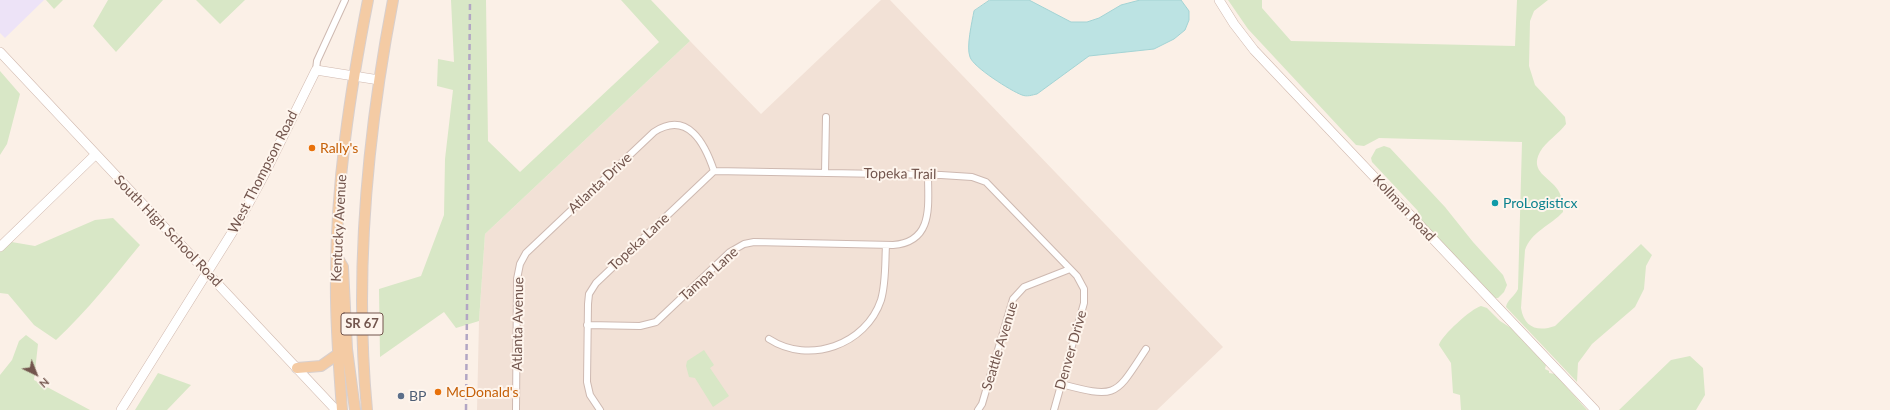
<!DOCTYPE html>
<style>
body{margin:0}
#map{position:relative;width:1890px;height:410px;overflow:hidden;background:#fbf0e7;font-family:Lato,sans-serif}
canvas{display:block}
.north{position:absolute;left:16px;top:354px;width:40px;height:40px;-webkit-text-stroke:3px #fef5ed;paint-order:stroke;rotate:137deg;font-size:11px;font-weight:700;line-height:16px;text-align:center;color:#72554d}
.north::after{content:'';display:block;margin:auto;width:14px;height:18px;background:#72554d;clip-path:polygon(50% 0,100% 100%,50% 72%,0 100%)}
</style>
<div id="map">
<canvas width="1890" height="410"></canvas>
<div class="north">N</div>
</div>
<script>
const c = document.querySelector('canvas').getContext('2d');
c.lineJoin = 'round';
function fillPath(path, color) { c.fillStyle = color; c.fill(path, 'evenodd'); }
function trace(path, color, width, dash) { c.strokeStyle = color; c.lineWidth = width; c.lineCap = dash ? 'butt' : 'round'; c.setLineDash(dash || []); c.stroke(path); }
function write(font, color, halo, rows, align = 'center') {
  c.font = font + ' Lato,sans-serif'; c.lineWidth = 4; c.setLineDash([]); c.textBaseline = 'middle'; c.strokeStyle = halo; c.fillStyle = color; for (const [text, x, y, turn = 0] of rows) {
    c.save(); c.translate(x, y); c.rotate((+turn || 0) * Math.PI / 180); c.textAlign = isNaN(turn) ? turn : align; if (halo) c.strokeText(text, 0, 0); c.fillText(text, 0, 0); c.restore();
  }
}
fillPath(new Path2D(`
 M881 0H890L1223 347 1157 410H477L479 321 485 234 690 41 761 114Z`), '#f2e1d6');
fillPath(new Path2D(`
 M0 0H44L5 38 0 33Z`), '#ede3f7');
fillPath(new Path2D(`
 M46 0H63L54 9Z
 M108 0H163L116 52 93 26Z
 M196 0H245L220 24Z
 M451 0H486L488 141 520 172 659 42 621 0H651L690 41 485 234 479 321 456 328 444 312 380 357 379 289 421 276 444 215 445 159 453 90 437 86 438 59 454 62Z
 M1228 0H1262V8L1291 41 1515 46 1517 0H1548L1534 11 1530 21 1529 66 1535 85 1565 117 1566 124C1559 134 1546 141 1540 152 1529 172 1550 177 1558 190 1562 196 1563 205 1563 212 1551 225 1531 232 1525 250L1521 308C1524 328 1538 332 1555 326L1641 244 1652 255 1646 266 1644 289 1635 307 1592 344 1578 363 1577 382 1506 307C1507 300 1515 296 1518 289L1522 142 1379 138 1364 146 1356 145 1248 29Z
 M0 71 20 94 7 144 0 155Z
 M1384 146 1390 148 1445 207 1473 242 1503 275 1507 285 1504 292 1498 298H1495L1415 214 1418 211 1372 162 1371 158 1376 149Z
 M113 218 140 245C113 278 87 311 56 340L34 325 8 294 0 293V240L35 246 95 220Z
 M1481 306 1487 308 1500 321 1511 328 1546 365 1545 369 1549 371V373L1555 374 1587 410H1461L1460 395 1453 393 1451 363 1439 345C1441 336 1472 308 1481 306Z
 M26 335 38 344 34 380 90 410H0V375L12 360 19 341Z
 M704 350 714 365 710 368 729 396 713 407 695 378 689 377 686 366 687 361Z
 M1690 356 1703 368 1705 395 1696 410H1619L1671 360Z
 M158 373 191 385 167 410H135Z`), '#d8e7c6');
const water = new Path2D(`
 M990 0H1029L1071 22H1087L1099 18 1121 5 1140 0H1181L1189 11V20L1185 30 1174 39 1154 49 1089 56 1037 94C1032 95 1027 97 1022 95 1011 91 973 67 970 57 966 47 972 22 974 11Z`);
fillPath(water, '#bce3e3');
trace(water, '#a3d3d4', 1);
const street = new Path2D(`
 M316 70 317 61 345 0
 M714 171 941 175 972 177 986 182 1077 276 1084 289V303L1054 410
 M825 173 826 117
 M587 325 640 326 656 322 730 252 744 244 754 242 893 245C934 242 928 205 928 175
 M769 339C809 365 866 345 881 300 886 283 885 263 886 245
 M1061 384C1118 399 1115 396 1146 349
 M516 410 517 279 520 264 526 253 654 132C688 110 705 144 714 171
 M600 410 590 395 587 382 588 304 589 294 596 283 714 171
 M978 410 982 404 1013 299 1024 287 1070 269`);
const secondary = new Path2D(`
 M1219 0 1234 24 1254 50 1595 410
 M0 52 336 410
 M0 247 95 155
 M121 410 238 223 264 175 316 70 379 80`);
const primary = new Path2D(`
 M339 260 343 267 347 349 355 410
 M297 368 321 366 338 354
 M342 410C339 366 335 321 336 277 336 183 350 92 368 0
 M367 410C354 272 367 135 393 0`);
trace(street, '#ceb9b1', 8);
trace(secondary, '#d0b8ae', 10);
trace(primary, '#d8cfcd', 12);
trace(street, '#fff', 6);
trace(secondary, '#fff', 9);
trace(primary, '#f4cba4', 10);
trace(new Path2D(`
 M466 410 470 0`), '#b2a6c4', 2.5, [6, 4]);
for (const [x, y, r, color] of [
 [312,148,4,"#e8710a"],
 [1495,203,4,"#0f9aa8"],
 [438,392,4,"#e8710a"],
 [401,396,4,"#5c6f8a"]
]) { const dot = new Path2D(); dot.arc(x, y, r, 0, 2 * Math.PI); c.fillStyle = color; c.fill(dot); trace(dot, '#fef5ed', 1.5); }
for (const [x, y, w] of [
 [362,324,42]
]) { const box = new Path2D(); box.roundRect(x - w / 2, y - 11, w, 22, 3); c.fillStyle = '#fef5ed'; c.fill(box); trace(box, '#72554d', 1); }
write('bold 13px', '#72554d', null, [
 ["SR 67",362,324]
]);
write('14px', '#c56008', '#fef5ed', [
 ["Rally's",320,148],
 ["McDonald's",446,392]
], 'left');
write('14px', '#72554d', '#fef5ed', [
 ["West Thompson Road",263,172,-63],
 ["Topeka Trail",900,174,1],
 ["Atlanta Drive",600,183,-43],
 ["Kollman Road",1404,208,47],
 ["Kentucky Avenue",339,228,-87],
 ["South High School Road",168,231,46],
 ["Topeka Lane",639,242,-43],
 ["Tampa Lane",709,274,-42],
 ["Atlanta Avenue",518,324,-89],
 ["Seattle Avenue",1000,346,-73],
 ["Denver Drive",1071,350,-74]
]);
write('14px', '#0d838f', '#fef5ed', [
 ["ProLogisticx",1503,203]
], 'left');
write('14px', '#4e5e75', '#fef5ed', [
 ["BP",409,396]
], 'left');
</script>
